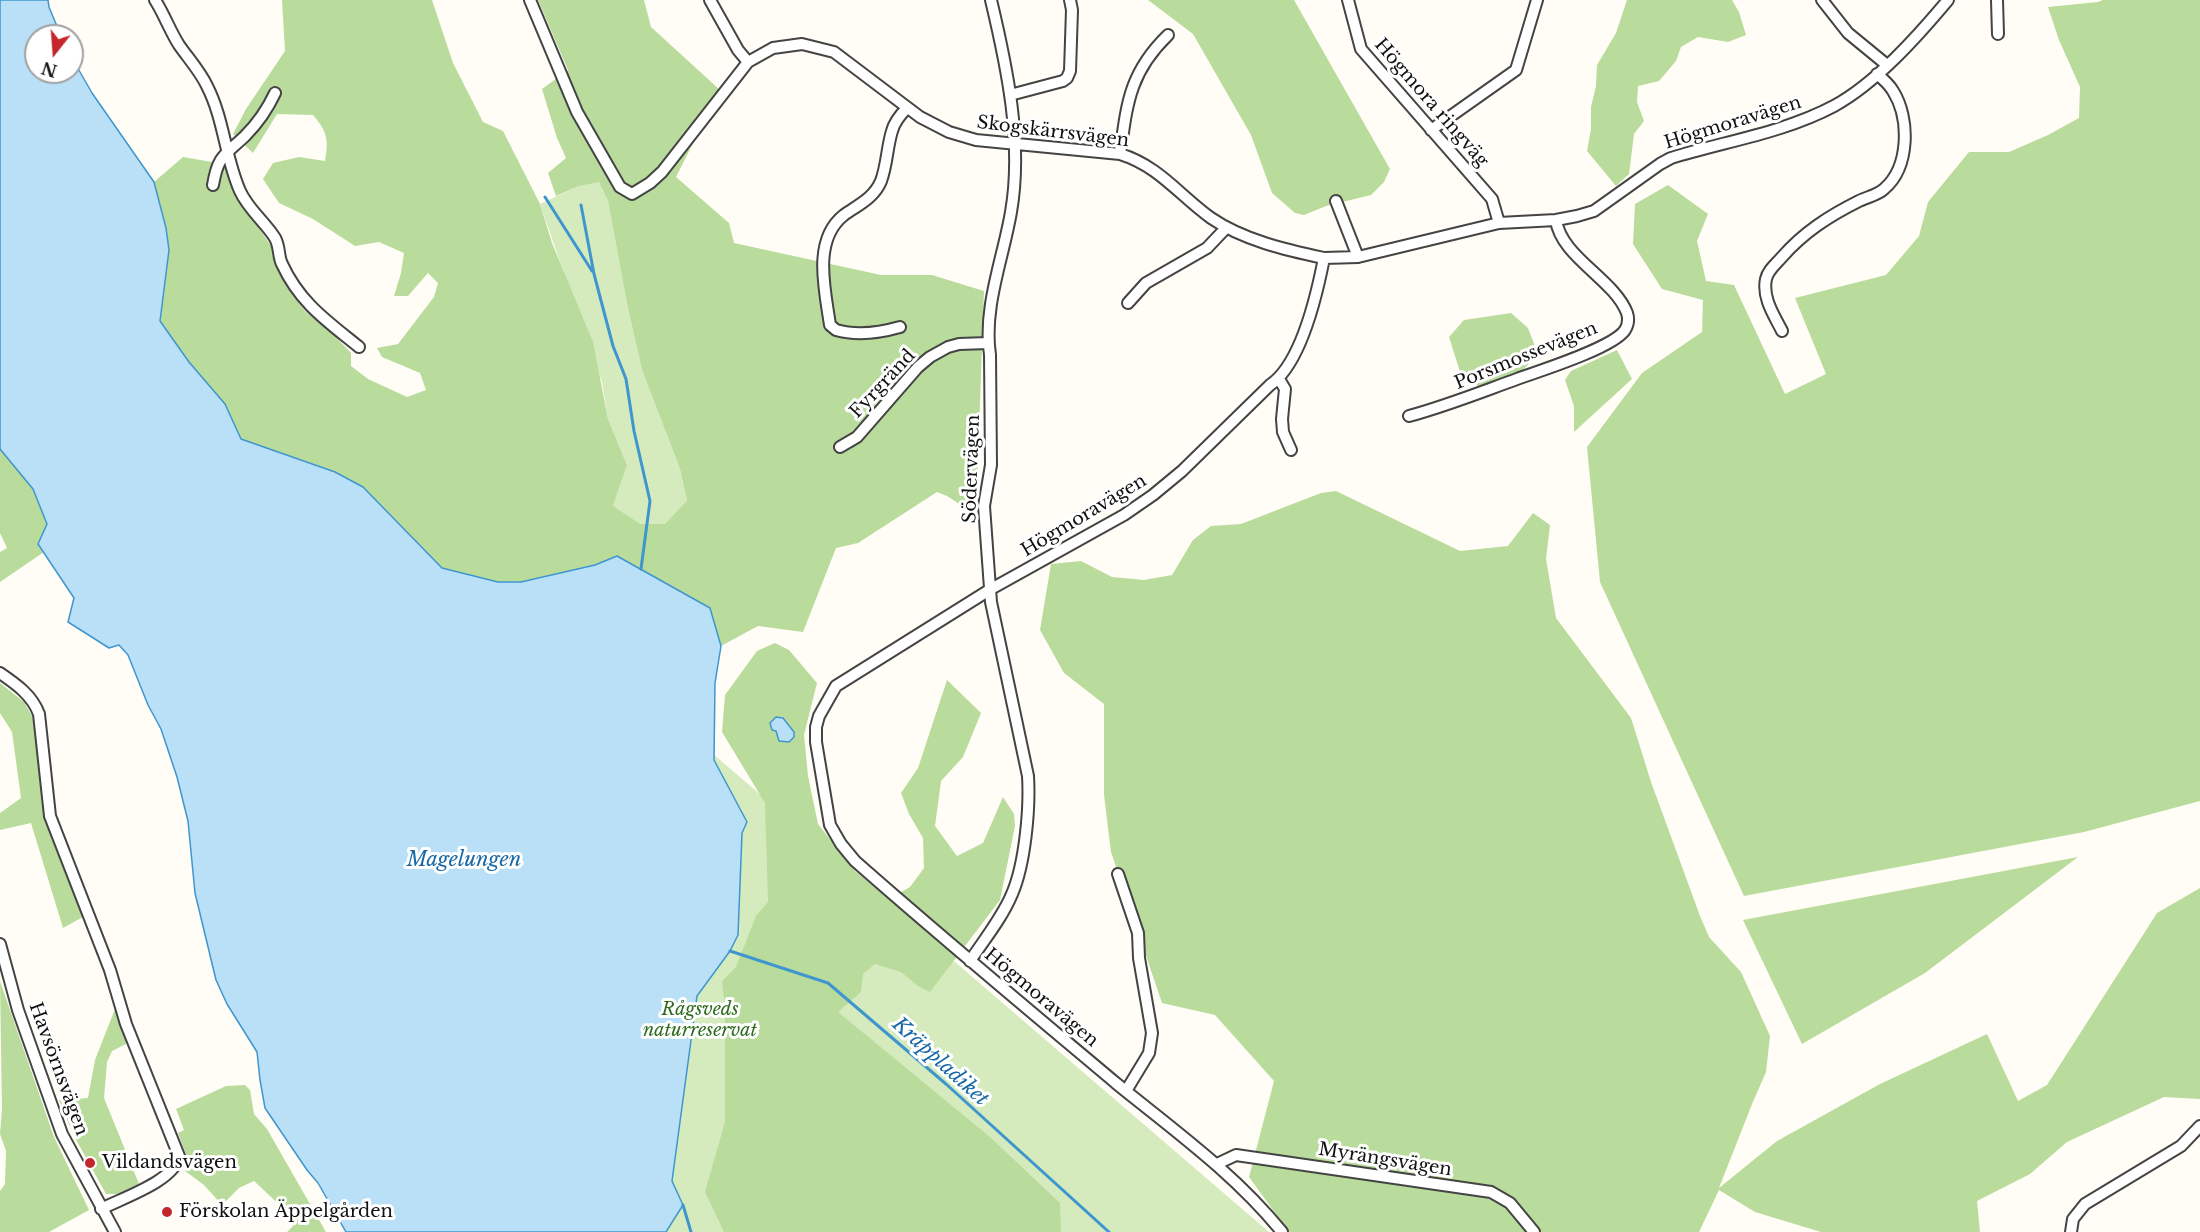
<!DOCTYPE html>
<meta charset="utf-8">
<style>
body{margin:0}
#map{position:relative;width:2200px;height:1232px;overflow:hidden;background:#fffdf5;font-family:"Libre Baskerville",serif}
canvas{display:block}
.north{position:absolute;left:24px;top:24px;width:60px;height:60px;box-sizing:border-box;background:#fff;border:2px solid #a0a0a0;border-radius:50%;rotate:197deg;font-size:16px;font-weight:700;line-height:24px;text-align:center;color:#111}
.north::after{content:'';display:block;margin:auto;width:21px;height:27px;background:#c4262e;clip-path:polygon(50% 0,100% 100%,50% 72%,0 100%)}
</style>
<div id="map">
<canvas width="2200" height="1232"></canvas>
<div class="north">N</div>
</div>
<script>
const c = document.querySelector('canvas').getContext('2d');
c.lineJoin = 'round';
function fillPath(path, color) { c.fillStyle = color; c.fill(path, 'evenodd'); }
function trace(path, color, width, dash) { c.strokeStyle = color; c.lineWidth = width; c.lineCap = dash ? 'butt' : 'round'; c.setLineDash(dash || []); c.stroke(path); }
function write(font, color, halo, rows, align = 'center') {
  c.font = font + ' "Libre Baskerville",serif'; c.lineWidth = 6; c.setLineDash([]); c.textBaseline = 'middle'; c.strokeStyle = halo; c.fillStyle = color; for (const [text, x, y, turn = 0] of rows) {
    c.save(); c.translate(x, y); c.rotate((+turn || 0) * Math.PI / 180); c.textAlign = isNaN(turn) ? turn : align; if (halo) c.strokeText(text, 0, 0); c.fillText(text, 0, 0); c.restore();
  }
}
fillPath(new Path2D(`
 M599 181 608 201 627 304 642 370 680 469 710 608 617 556 613 506 627 465 608 419 602 382 540 204 579 186Z
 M698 741 1269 1232H520Z`), '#d5ebbd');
fillPath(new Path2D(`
 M282 0H432L453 63 483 122 503 131 540 204 552 243 593 342 608 419 627 465 613 506 640 524H665L687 501 680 469 642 370 627 304 608 201 599 182 579 186 556 196 548 173 566 158 557 138 542 89 568 70 538 0H644L651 27 720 90 676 177 729 223 734 243 881 275H932L984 291 976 515 947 496 937 492 858 543 836 548 803 632 758 626 721 646 710 608 617 556 595 565 521 582H498L442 568 363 487 335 472 241 439 225 404 189 362 160 321 162 295 154 182 183 157 223 164 255 222 273 249 285 282 305 311 332 333 351 353V366L368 379 407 397 426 390 420 373 382 357 377 348 398 344 434 297 438 283 428 273 408 296H394L401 273 404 253 379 242 355 246 313 219 279 203 263 179 273 163 299 157 325 161C329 140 327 131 313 115L277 114 253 153 233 134 246 109 285 51Z
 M1148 0H1294L1390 169 1384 182 1371 195 1326 206 1304 215 1295 213 1272 193 1251 135 1193 34Z
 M1627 0H1732L1739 12 1746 35 1728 42 1698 37 1681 47 1676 61 1659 81 1638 86 1637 102 1644 121 1634 134 1629 174 1616 186 1587 151 1591 129V107L1596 86 1597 65 1616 33Z
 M2103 0H2200V801L2084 832 1744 896 1600 582 1587 447 1642 373 1702 332 1703 300 1662 289 1633 244 1635 204 1668 185 1708 214 1697 241 1706 281 1734 285 1785 394 1826 374 1795 298 1886 275 1919 236 1928 202 1969 152H2009L2048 135 2079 118 2080 87 2059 40 2048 7 2098 2Z
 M1511 313 1528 328 1538 354 1524 369 1486 390 1462 378 1449 337 1464 320Z
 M1617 350 1632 379 1574 432V406L1565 380 1571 371Z
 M0 449 33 489 47 524 38 543 44 552 0 582V552L7 548 0 533Z
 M1336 491 1460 551 1508 546 1533 513 1550 525 1546 559 1556 618 1631 718 1651 782 1700 916 1709 937 1741 972 1770 1036 1766 1072 1752 1104 1719 1188 1777 1141 1880 1084 1987 1034 2018 1101 2047 1085 2157 913 2200 888V1099L2164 1097 2067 1142 2030 1174 1977 1201 1980 1232H1821L1755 1212 1719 1190 1699 1232H1289L1249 1177 1274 1081 1215 1015 1162 1003 1111 852 1104 795V704L1064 673 1040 630 1051 564 1081 561 1112 577 1144 580 1172 575 1193 540 1211 526 1241 524 1321 493Z
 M775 643 789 650 817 683 804 735 808 776 818 824 855 871 889 899 910 887 924 868 923 838 909 814 901 793 918 768 947 680 981 713 963 757 941 781 935 826 957 856 983 843 1003 797 1014 814 1015 826 1000 900 930 992 918 986 901 972 875 964 863 974 861 992 838 1012 990 1137 1060 1203 1061 1232H724L705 1192 725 1122V1007L722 981 736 967 756 916 768 902 765 803 722 732 725 695 757 651Z
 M0 683 24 702 33 718 46 819 83 917 63 928 31 823 0 830V813L21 798 12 732 0 713Z
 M2078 857 1925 973 1802 1044 1743 920Z
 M0 981 54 1137 89 1210 49 1232H0V1191L5 1184 6 1151 0 1134 2 1109Z
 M115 1009 128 1043 112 1051 107 1062 104 1098 139 1184 118 1194H106L74 1136 59 1100 88 1098 95 1060Z
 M245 1085 250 1090 254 1114 267 1129 326 1232H287L294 1225 286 1211 254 1181 239 1188 222 1205 204 1185 185 1171 187 1157 178 1133 184 1130 176 1109 226 1086Z`), '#b9dc9c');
const water = new Path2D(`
 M0 0H48L49 7 61 36H36V72H72V58L92 93 154 182 166 228 169 250 160 321 189 362 225 404 241 439 335 472 363 487 442 568 498 582H521L595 565 617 556 710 608 721 646 715 683 714 760 747 822 742 833 738 935 730 951 697 996 672 1181 683 1205 666 1232H346L318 1183 307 1170 265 1108 260 1080 257 1052 227 1004 216 980 195 893 188 821 177 777 161 729 148 705 128 655 119 645 109 648 68 622 74 598 38 544 47 524 33 489 0 449Z
 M776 717 783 718 794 732V737L789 742 779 741 776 731 772 730 770 723Z`);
fillPath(water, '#b9e0f7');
trace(water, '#3f96cf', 1.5);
trace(new Path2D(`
 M545 197 592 271
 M581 205 594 274 613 346 626 379 634 431 650 501 641 569
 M730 951 828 983 946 1084 1109 1232
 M683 1205 691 1232`), '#3f96cf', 3);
const minor = new Path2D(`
 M155 0C164 14 170 31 179 45 188 58 200 71 207 86 224 119 225 157 240 191 248 209 265 222 275 238 280 247 278 256 282 264 300 303 327 321 359 347
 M530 0 577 112 620 187 632 194 650 183 662 172 748 62 773 48 802 44 834 52 920 117 949 132 976 140 1120 154C1159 166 1179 195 1211 218 1243 240 1286 250 1324 258
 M710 0 738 50 748 62
 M1348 0 1361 49 1492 199 1499 223
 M1822 0 1848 33 1887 65
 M1997 0 1998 34
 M1010 95 1063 81 1067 78 1070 71 1072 10 1070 0
 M1431 130 1516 70 1537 0
 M1120 154C1127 104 1129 73 1168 35
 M213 185C218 155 225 155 245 136 257 124 268 108 275 93
 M1336 201 1358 257
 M1128 303 1146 283 1207 248 1226 228
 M900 327C879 333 857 336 836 330L830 325C825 290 812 240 844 215 858 205 874 198 881 181 887 165 887 147 892 131 894 123 901 114 907 108
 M1782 331C1774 315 1762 298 1766 279 1768 270 1776 264 1782 257 1804 232 1829 216 1859 201 1867 197 1878 195 1884 189 1910 167 1910 118 1893 91 1889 84 1883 79 1877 74
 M1279 379 1285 389 1282 419 1283 432 1291 450
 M1409 416C1446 406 1481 392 1517 379 1539 371 1613 348 1625 330 1628 325 1629 319 1627 313 1614 279 1561 257 1556 220
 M840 447 857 437 918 367 930 357 948 347 959 344 988 343
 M0 673C16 684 32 695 39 714L50 816 110 970 126 1024 179 1156C175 1181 122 1198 101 1209
 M1118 874 1138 933 1139 958 1152 1033 1149 1053 1126 1091
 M0 944 18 1010 62 1134 115 1232
 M970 961C984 940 1002 918 1012 894 1025 864 1030 809 1028 776L991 602 984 506 991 465 990 355C983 307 1003 259 1011 212 1023 143 1007 67 991 0
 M1217 1164 1236 1155 1491 1192 1510 1203 1534 1232
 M1282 1232C1235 1174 1175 1131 1117 1084 1029 1010 941 937 855 861L841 844 830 825 816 742V727L819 716 836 686 991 589 1124 515 1153 495 1182 471 1270 385C1301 364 1317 294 1324 258L1358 257 1499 223 1556 220 1577 216 1594 211 1660 164 1671 158C1726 141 1783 133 1834 106 1876 83 1917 37 1948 0
 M2071 1232 2073 1219 2085 1204 2181 1146 2200 1126`);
trace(minor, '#444', 14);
trace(minor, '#fff', 10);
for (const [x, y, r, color] of [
 [90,1163,6,"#c4262e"],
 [167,1212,6,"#c4262e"]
]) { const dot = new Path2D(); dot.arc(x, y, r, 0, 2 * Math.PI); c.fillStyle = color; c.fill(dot); trace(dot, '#fff', 2); }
write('18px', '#111', '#fff', [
 ["Högmora ringväg",1431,103,49],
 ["Högmoravägen",1733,123,-17],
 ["Skogskärrsvägen",1053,132,7],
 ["Porsmossevägen",1526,356,-22],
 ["Fyrgränd",883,384,-47],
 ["Södervägen",972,469,-88],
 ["Högmoravägen",1084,516,-31],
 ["Högmoravägen",1041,998,40],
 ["Havsörnsvägen",58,1069,70],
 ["Myrängsvägen",1385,1160,9]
]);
write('italic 18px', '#2f6b1f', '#fff', [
 ["Rågsveds",700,1010],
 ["naturreservat",700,1031]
]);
write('18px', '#111', '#fff', [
 ["Vildandsvägen",102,1163],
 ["Förskolan Äppelgården",179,1212]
], 'left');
write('italic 20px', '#1768a6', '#fff', [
 ["Magelungen",464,860],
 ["Kräppladiket",940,1062,42]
]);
</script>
